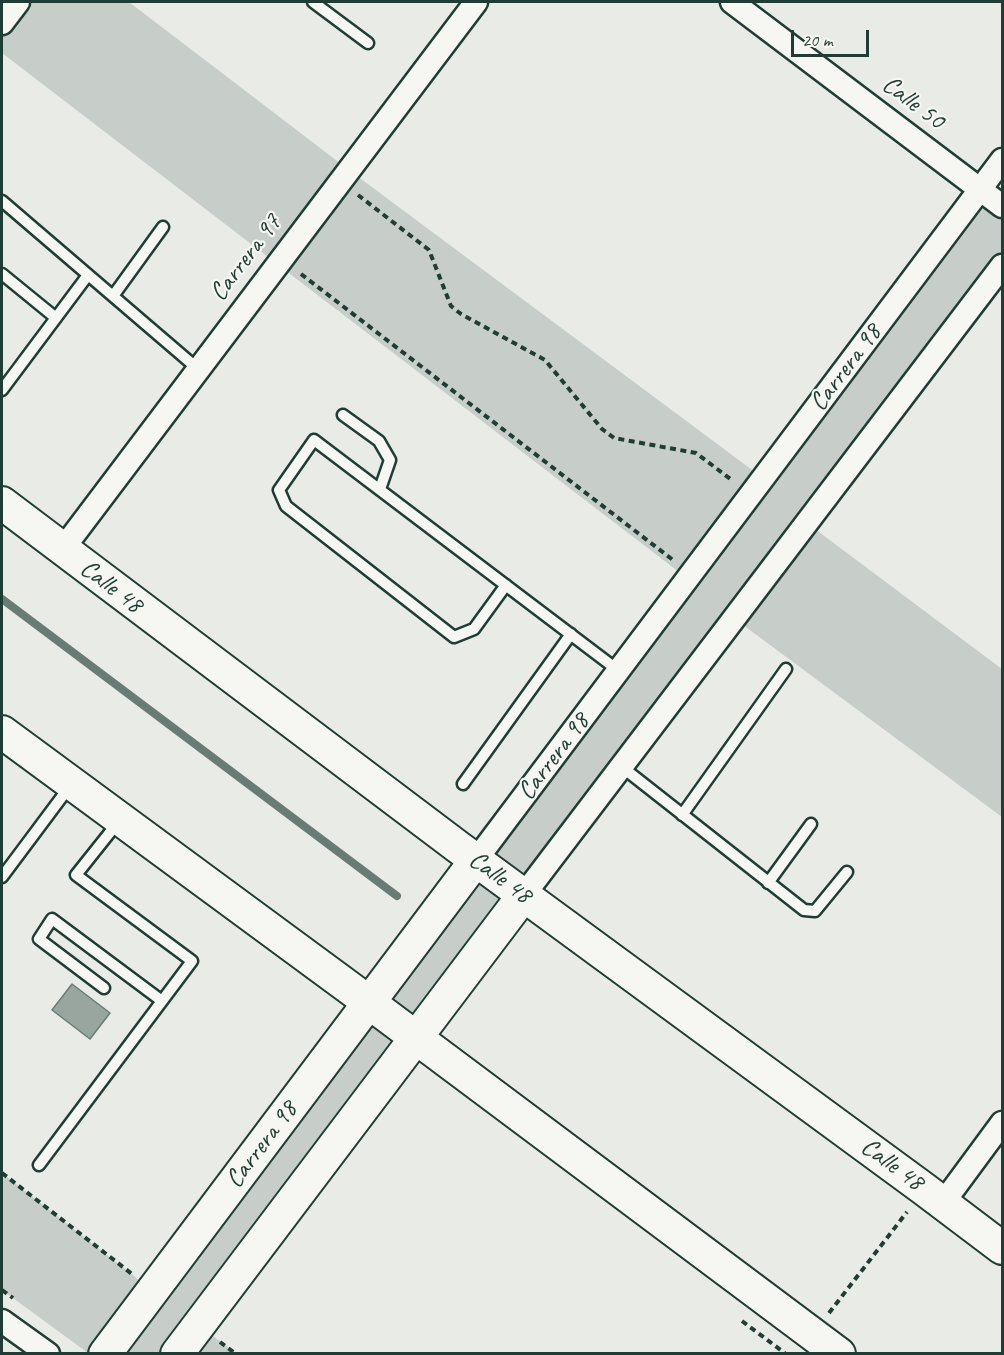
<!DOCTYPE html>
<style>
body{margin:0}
#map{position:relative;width:1004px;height:1355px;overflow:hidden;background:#e9ebe7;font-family:Caveat,sans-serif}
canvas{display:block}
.frame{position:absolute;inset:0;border:3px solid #1f3d34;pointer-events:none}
.scale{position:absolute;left:791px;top:30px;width:78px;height:27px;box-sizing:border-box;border:3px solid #1f3d34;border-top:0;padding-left:8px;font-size:18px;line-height:21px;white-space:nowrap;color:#1f3d34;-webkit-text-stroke:4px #f6f6f2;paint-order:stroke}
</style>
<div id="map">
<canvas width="1004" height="1355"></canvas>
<div class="frame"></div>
<div class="scale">20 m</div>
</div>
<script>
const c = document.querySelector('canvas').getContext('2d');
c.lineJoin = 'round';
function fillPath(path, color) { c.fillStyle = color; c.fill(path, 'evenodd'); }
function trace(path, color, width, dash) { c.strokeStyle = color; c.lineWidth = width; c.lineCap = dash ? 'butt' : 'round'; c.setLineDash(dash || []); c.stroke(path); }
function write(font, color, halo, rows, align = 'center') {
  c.font = font + ' Caveat,sans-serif'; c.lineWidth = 4.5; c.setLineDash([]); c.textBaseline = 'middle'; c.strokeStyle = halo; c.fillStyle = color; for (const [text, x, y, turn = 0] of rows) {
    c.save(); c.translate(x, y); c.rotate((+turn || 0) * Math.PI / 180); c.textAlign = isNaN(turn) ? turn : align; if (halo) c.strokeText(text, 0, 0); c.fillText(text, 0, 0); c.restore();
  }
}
fillPath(new Path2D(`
 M2 2H129L349 170 763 478 980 189 1002 206V266L807 523 1002 669V817L735 619 199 1326 236 1353H88L2 1290V1173L134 1276 151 1292 688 579 2 53Z`), '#c7cec9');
const water = new Path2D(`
 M72 984 110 1013 90 1039 52 1010Z`);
fillPath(water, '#99a6a0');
trace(water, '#687c75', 1.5);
trace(new Path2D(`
 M2 599 397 896`), '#687c75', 8);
const lane = new Path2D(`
 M313 2 368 43
 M2 201 198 369
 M2 274 56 318
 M113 296 163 227
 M2 390 88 275
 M343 415 379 441 390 460 380 489
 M506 585 474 629 454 637 286 506 279 490 314 440 619 671
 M622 767 804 910 815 911 847 872
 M463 784 571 634
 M682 815 786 669
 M2 877 70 786
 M768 883 811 824
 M104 988 39 939 52 919 162 1001
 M39 1165 192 961 76 875 119 821`);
const street = new Path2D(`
 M732 2 1002 206
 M2 23 18 2
 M62 550 476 2
 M476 860 1002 160
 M523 896 1002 266
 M943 1203 1002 1123
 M2 1321 48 1354`);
const secondary = new Path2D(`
 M2 503 458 847 924 1189 1002 1248
 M2 732 351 989 839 1354
 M105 1354 476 860
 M177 1354 523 896`);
trace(lane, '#1f3d34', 15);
trace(street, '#1f3d34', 27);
trace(secondary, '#1f3d34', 36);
trace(new Path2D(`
 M358 195 429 250 451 306 461 314 545 360 602 429 614 438 696 453 733 481
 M301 274 673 560
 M2 1173 132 1274
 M2 1290 13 1298
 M829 1313 907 1212
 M742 1321 786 1354
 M220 1342 236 1354`), '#1f3d34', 4, [6, 4.5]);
trace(lane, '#f6f6f2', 10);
trace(street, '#f6f6f2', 22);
trace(secondary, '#f6f6f2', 32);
write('26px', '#1f3d34', '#f6f6f2', [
 ["Calle 50",913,103,37],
 ["Carrera 97",246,258,-53],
 ["Carrera 98",846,368,-53],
 ["Calle 48",111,587,37],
 ["Carrera 98",554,757,-53],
 ["Calle 48",500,878,36],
 ["Carrera 98",262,1145,-53],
 ["Calle 48",892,1165,36]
]);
</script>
